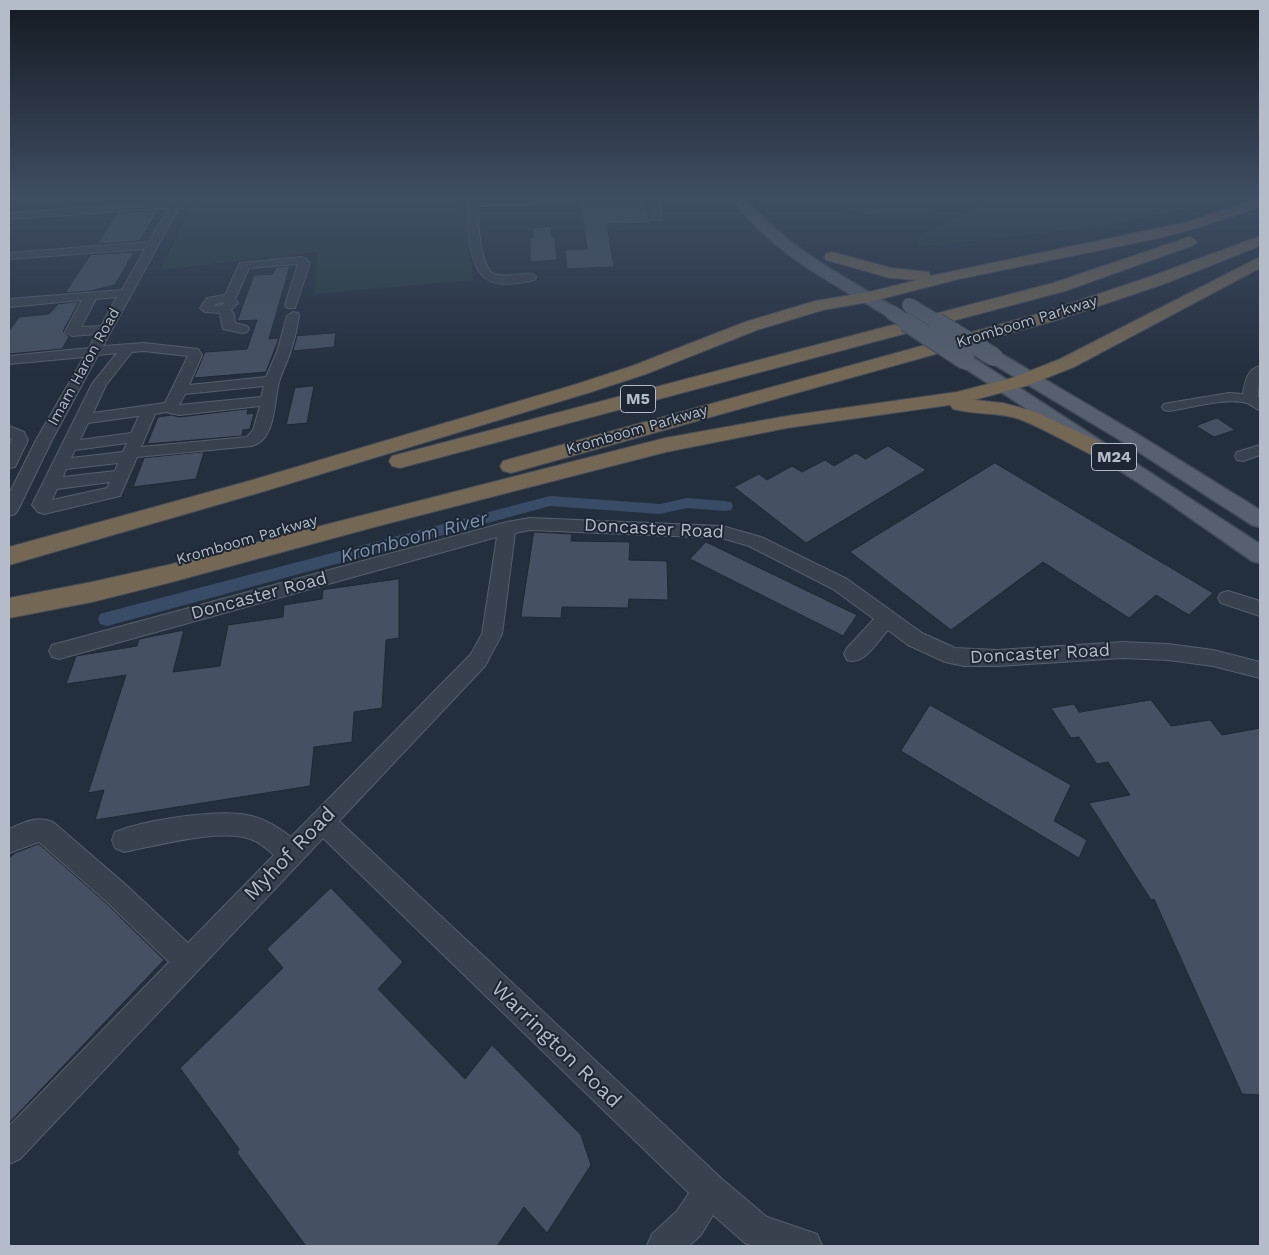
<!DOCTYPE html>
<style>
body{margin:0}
#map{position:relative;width:1269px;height:1255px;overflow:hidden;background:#242f3e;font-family:"Work Sans",sans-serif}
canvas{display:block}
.frame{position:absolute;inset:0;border:10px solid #b4bcc9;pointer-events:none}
</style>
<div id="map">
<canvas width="1269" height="1255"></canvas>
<div class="frame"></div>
</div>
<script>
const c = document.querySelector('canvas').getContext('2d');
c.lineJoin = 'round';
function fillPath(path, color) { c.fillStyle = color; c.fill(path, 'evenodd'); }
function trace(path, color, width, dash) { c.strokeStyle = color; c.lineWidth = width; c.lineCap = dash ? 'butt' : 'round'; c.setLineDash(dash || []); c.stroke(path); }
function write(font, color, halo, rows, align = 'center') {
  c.font = font + ' "Work Sans",sans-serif'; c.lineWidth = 4; c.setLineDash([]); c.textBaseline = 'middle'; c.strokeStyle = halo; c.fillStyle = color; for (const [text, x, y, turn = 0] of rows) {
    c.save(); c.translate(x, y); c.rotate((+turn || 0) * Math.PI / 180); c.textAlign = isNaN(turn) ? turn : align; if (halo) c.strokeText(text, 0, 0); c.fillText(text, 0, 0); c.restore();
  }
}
fillPath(new Path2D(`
 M195 200H461L474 280 314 294 318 252 160 270Z
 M824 200H949L923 216 869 215 841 208Z
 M989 200H1232L1102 226 919 247 915 240Z`), '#263c3f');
fillPath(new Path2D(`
 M550 496 660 504 687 498 725 501 731 502 733 506 731 510 725 511 687 508 660 514 550 506 107 626 100 624 98 619 100 614 107 612Z`), '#394c67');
const building = new Path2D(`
 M645 200 651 223 607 224 614 267 567 269 565 250 587 249 581 202Z
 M158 211 140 241 97 244 117 213Z
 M551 227 552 237H555L557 260 530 262V238H533V228Z
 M134 252 115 285 90 291 65 293 90 255Z
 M290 266 269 339 279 338 266 372 194 378 205 352 247 349 257 320 237 321 254 275 273 274 275 268Z
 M79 302 63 331 69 337 62 349 9 354V331L19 317 49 314 58 304Z
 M336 333 334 347 293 351 297 336Z
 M314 386 307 423 286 425 295 388Z
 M248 409 247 414 254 413 250 429 243 430 242 436 147 444 158 417 172 415 179 417Z
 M1217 418 1235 430 1214 437 1196 426Z
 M888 446 926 470 806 543 734 487 759 474 767 480 792 466 802 472 825 460 834 466 856 453 865 459Z
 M204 452 196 479 133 487 144 458Z
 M995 463 1213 593 1189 615 1156 595 1129 618 1043 562 951 630 850 552Z
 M534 532 572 534 571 541 630 542 629 560 667 561 668 600 629 599 628 608 562 607 561 618 521 617Z
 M706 542 857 615 843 636 690 559Z
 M399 579V638L386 640 382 708 354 712 352 742 314 747 310 786 95 820 104 790 88 793 126 675 66 684 76 656 137 646 139 639 184 630 173 672 220 666 228 625 283 617 284 605 322 599 323 590Z
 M1151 700 1171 726 1210 720 1222 735 1260 728V1095L1242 1094 1154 899 1151 900 1089 803 1130 795 1108 762 1097 764 1079 737 1071 738 1051 708 1074 704 1079 712Z
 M930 705 1071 785 1054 821 1087 840 1079 858 901 751Z
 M39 844 106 903 164 960 9 1123V858L15 853Z
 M331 888 403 962 378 989 465 1079 492 1045 581 1135 591 1165 547 1233 524 1207 497 1246H306L237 1153 239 1149 180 1068 283 968 267 949Z`);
fillPath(building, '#455162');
trace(building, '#1f2835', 1);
const minor = new Path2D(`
 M183 200 103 346 144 343 198 349 202 355 189 385 266 377 277 352 287 316 293 312 298 313 299 316C297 328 294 342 290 353 287 363 282 372 279 382 274 401 276 440 252 446L137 457 120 496 44 514 38 512 32 505 92 384 117 353 98 355 52 440 18 510 15 514 9 516V494L36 440 84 357 9 364V356L89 348 96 334 72 336 65 332 82 300 9 307V299L122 290 145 249 9 259V253L149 242 169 208 9 219V213ZM117 297 101 326 81 327 96 299ZM144 351 188 356 165 403 93 413 106 385 132 352ZM264 386 261 397 179 405 185 394ZM260 406 253 430 247 437 141 447 155 414 166 412 179 415ZM139 416 131 433 80 440 88 423ZM127 443 123 452 71 458 75 450ZM118 463 115 471 63 477 66 469ZM110 482 107 488 52 500 57 489Z
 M469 200H536L535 202 527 205 478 206V210C478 223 480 267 494 274 502 277 513 275 522 274 528 274 532 272 536 277L534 280C492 290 475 283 469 239 468 227 465 212 469 200Z
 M649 200H659L662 218 661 220H653L652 218Z
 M301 257 305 258 310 263 295 308H287L285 305 298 264 249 268 235 299 238 303 231 310 234 315 235 323 247 326 249 329 247 332 242 333 223 329 220 313 205 312 200 308 207 298 225 295 240 263ZM221 302 225 303 219 306H213Z
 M1260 366 1258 396 1260 398V410C1255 409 1252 405 1247 403 1227 397 1190 408 1169 411L1164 410 1162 407 1164 404 1169 403 1229 393 1243 394C1245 382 1247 369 1260 366Z
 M9 426 24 432 28 440 15 467 9 468V447L12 440 9 437Z
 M1260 445V455L1243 461 1237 460 1235 456 1237 452Z
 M530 518 722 526 761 537 847 579 922 633 955 648 997 650 1123 642 1168 644 1213 650 1260 662V678L1213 666 1168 660 1123 658 997 666H964L945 662 908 645 888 630C877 642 864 666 847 660L844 654 847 648 874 619 833 589 749 546 722 538 530 530 515 533 502 634 485 666 339 821 722 1179 767 1217 817 1234 822 1246H753L745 1243 713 1215 701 1235 689 1246H647L652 1234 677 1211 689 1193 323 838 20 1159 9 1164V1126L169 962 107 902 39 842 9 853V829C24 823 36 815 53 822L125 884 188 943 274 855C268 850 262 844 255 841 226 826 155 846 124 852L115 848 112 840 115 832C145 820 216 809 247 815 264 818 278 827 291 837L471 654 482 634 497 537 59 659 52 657 49 651 52 645 507 522Z
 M1228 591 1260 601V616L1221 603 1218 598 1221 593Z`);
const major = new Path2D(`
 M734 200H746C787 248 844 276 897 309L899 312 897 315H885C832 282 771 253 734 200Z
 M994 352 1000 353 1134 432 1260 510V527L1252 525 1120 440 988 361 985 357 988 353Z
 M966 356 972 357 1260 544V563L1252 561 1163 499 960 365 957 361 960 357Z`);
const highway = new Path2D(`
 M1253 200H1260V207L1197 228 1159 238 959 279 869 302 823 310 757 330 646 374 591 392 265 491 9 565V547L249 481 577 384 632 366 745 322 815 301 869 292 917 280 890 278 826 260 824 257 826 254 832 252 891 268 929 272 930 276 1159 228 1187 222Z
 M1260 236V246L1164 284 1057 320 511 473 503 471 500 466 503 461 1045 312 1152 276Z
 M1189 237 1194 239 1197 242 1194 245 1065 291 400 468 392 466 389 461 392 456 1053 283Z
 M1260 257V268L1074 367 1026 386 974 400 1003 403 1033 411 1116 449 1119 454 1116 459 1108 461 1100 459C1073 446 1047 430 1019 419 998 412 974 415 953 409L950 405 787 428 666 452 382 525 168 583 92 602 9 618V598L92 582 168 565 665 438 787 416 957 392 1012 378 1060 359Z`);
trace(minor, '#565f6c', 2);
trace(major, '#414a57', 3);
trace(highway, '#434c59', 2);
fillPath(minor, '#38414e');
fillPath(major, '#56606e');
fillPath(highway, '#746855');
const majorBridgeFar1 = new Path2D(`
 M909 305 939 323
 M891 312 908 323`);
const majorBridge = new Path2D(`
 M906 322 966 361
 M937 322 994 357`);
trace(majorBridgeFar1, '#414a57', 16, []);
trace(majorBridge, '#414a57', 20, []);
trace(majorBridgeFar1, '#56606e', 14);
trace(majorBridge, '#56606e', 18);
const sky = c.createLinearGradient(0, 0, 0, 375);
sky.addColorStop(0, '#141a22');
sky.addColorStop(0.53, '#3f4d63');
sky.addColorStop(1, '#3f4d6300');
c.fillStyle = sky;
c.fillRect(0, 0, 1269, 375);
write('15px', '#b4bcc9', '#1d2633', [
 ["Kromboom Parkway",1027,322,-17],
 ["Imam Haron Road",84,367,-61],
 ["Kromboom Parkway",637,430,-16],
 ["Kromboom Parkway",247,540,-16]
]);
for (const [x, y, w] of [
 [638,399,35],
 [1114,457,45]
]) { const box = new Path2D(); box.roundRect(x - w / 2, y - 13.5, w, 27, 4); c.fillStyle = '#1d2633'; c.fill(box); trace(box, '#b4bcc9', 1); }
write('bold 16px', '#b4bcc9', null, [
 ["M5",638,399],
 ["M24",1114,457]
]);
write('18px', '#b4bcc9', '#1d2633', [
 ["Doncaster Road",654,529,3],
 ["Doncaster Road",259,596,-15],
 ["Doncaster Road",1040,654,-3]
]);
write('italic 19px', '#7c92b1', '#1d2633', [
 ["Kromboom River",414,538,-15]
]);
write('21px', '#b4bcc9', '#1d2633', [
 ["Myhof Road",290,854,-46],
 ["Warrington Road",556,1045,44]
]);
</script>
